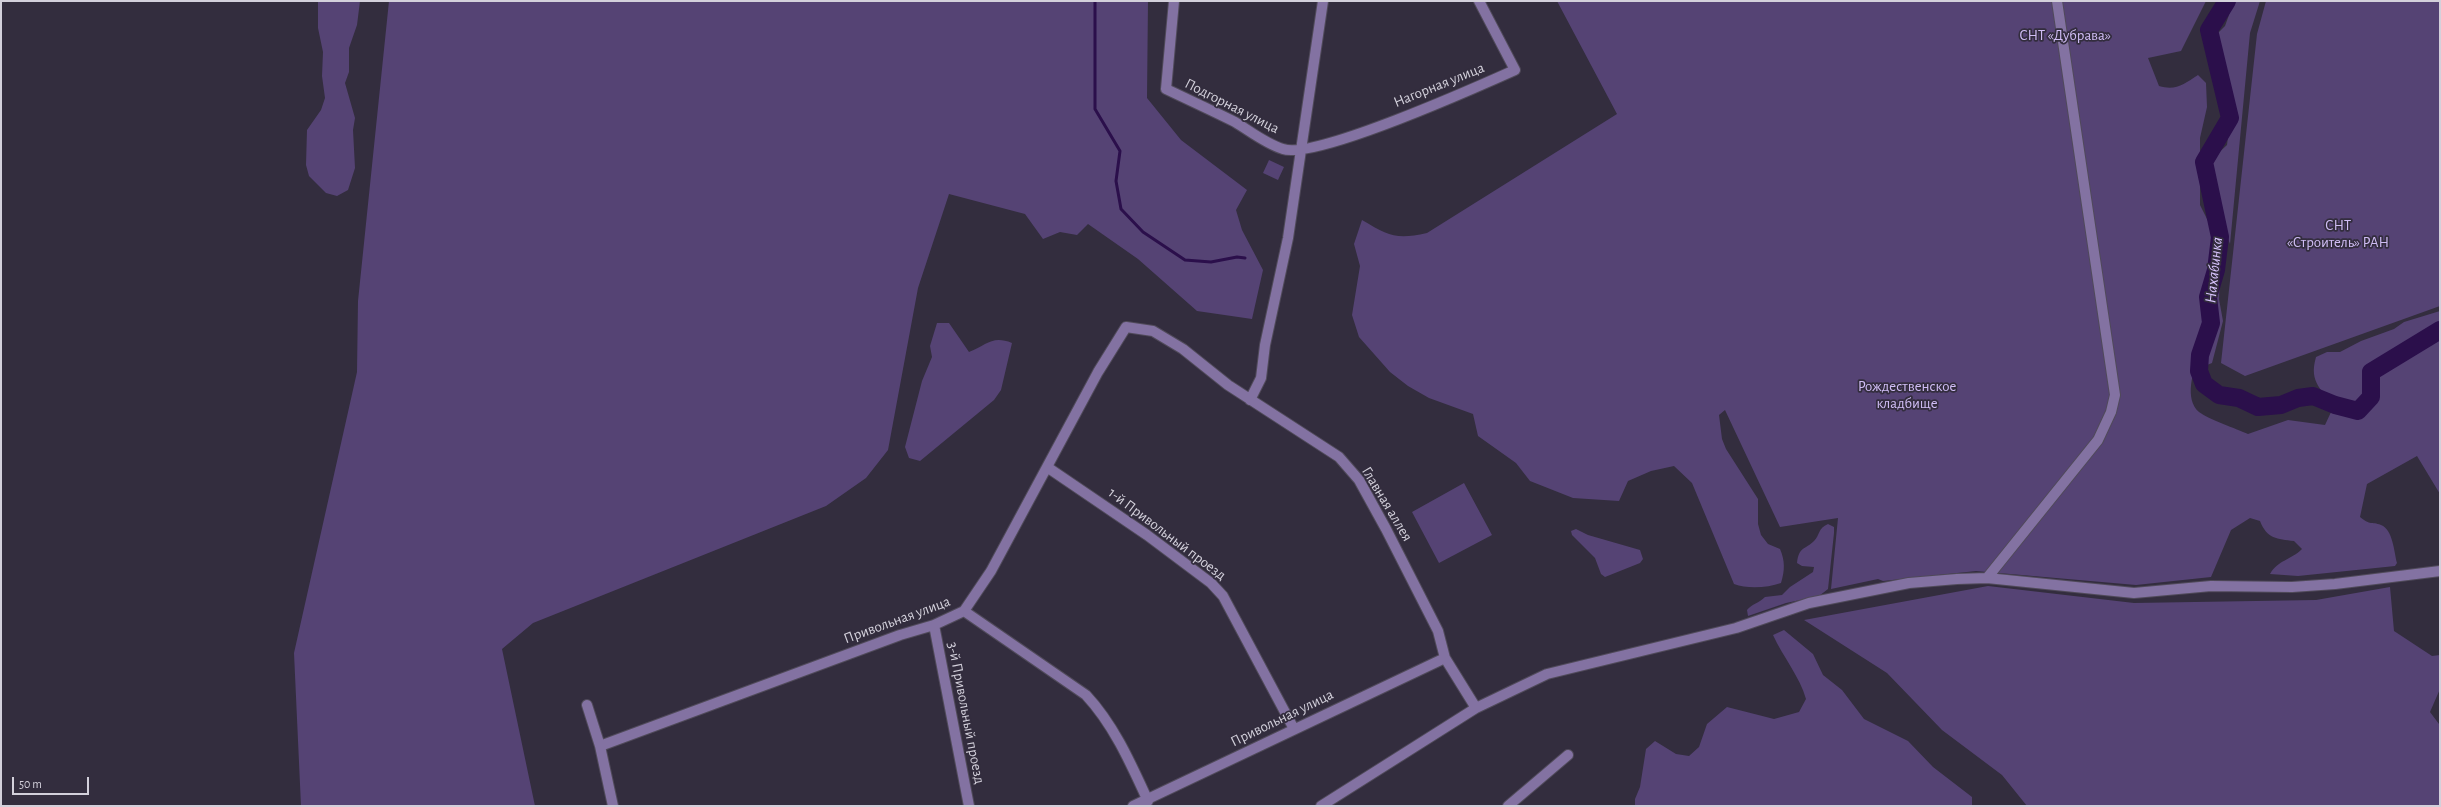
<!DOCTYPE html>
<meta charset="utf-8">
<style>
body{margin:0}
#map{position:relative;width:2441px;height:807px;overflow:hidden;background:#332d3e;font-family:"Alegreya Sans",sans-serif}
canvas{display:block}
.frame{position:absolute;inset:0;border:2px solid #d3d0db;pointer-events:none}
.scale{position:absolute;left:12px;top:777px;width:77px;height:18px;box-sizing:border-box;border:2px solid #d3d0db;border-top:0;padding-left:5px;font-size:12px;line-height:14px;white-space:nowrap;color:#d3d0db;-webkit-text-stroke:3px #332d3e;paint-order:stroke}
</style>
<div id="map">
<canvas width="2441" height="807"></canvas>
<div class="frame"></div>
<div class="scale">50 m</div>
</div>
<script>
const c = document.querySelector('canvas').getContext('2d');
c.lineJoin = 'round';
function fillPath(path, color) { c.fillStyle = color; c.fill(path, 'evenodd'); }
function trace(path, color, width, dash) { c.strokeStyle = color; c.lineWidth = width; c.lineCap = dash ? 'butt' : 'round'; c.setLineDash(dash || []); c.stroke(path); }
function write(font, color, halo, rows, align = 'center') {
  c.font = font + ' "Alegreya Sans",sans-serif'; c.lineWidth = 3.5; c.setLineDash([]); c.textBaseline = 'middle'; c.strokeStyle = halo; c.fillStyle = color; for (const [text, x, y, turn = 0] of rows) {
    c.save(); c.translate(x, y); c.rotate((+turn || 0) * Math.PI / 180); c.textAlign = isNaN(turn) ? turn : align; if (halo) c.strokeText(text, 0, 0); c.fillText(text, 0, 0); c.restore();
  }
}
fillPath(new Path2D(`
 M318 1H360L357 25 349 48V72L345 83 355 118 353 130 355 168 348 190 337 196 326 193 309 176 306 165 307 130 321 110 325 98 322 76 323 52 318 28Z
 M389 1H1148L1147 98 1181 140 1247 190 1236 210 1242 230 1263 270 1252 319 1197 311 1138 259 1088 224 1077 235 1060 232 1043 239 1025 214 949 194 918 288 888 450 866 478 826 506 533 623 502 649 535 806H301L294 653 357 372 358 301Z
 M1557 1H2206L2181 51 2148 58 2159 86C2176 91 2184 84 2198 75L2206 83 2207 107 2200 138V205L2210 225 2220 266 2219 299 2223 321 2212 363 2202 367 2199 356C2193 371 2184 399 2199 412 2208 419 2237 429 2248 434L2288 420 2325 425 2332 410C2324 387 2308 385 2316 357L2327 352H2340L2361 341 2394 329 2404 322 2440 311V494L2417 456 2367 484 2360 517C2371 526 2371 521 2381 525 2393 530 2394 551 2397 563L2395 566 2298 576 2270 574C2278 560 2291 560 2302 549L2294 541C2277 539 2267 539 2260 521L2250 518 2231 530 2211 577 2136 585 1976 571 1883 581 1878 579 1831 589 1838 518 1780 527 1725 410 1719 415 1722 439 1726 449 1758 499V524L1761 535 1768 544 1780 549C1785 561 1785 570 1781 583 1767 588 1747 589 1734 584L1692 483 1674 466 1651 471 1628 481 1619 501 1573 498 1530 481 1516 463 1478 436 1473 414 1429 398 1408 386 1390 372 1359 337 1352 315 1360 266 1354 244 1362 220C1389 236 1396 240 1427 233L1617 114Z
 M2234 1H2260L2250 33 2230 244C2220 217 2212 188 2213 158L2227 145 2231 112 2217 60V34L2225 26Z
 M2266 1H2440V306L2245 376 2221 363 2257 34Z
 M1269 160 1284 167 1278 180 1263 173Z
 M937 323H949L969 352C987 345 992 335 1012 343L1001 390 994 400 920 461 909 458 905 447 922 381 932 357 930 346Z
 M1464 483 1492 535 1439 563 1412 512Z
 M1828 524 1834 527V533L1828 589 1819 596 1786 603 1748 616 1747 610C1752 604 1759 603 1765 597L1782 595 1790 587 1813 572 1814 567 1802 566 1797 563C1799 546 1805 550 1814 541 1820 535 1818 528 1828 524Z
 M1576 529 1588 535 1640 550 1643 559 1640 563 1605 577 1601 574 1595 558 1572 535 1571 531Z
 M1988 586 2134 603 2316 600 2390 587 2394 631 2432 656 2440 655V689L2430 712 2439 724 2440 722V806H2027L2002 775 1942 730 1887 673 1804 620Z
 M1784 630 1813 654 1823 675 1842 690 1864 719 1908 741 1933 767 1972 797V806H1635V799L1640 787 1646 749 1655 741 1676 754 1689 756 1699 747 1707 724 1727 707 1774 719 1799 712 1806 699C1800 677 1783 657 1773 635Z`), '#554374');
trace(new Path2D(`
 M1095 1V109L1120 151 1116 181 1121 209 1143 232 1185 260 1211 262 1237 257 1245 258`), '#2b0f4b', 3);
trace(new Path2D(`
 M2227 1 2209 30 2230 118 2204 162 2220 237 2216 270 2208 297 2211 323 2200 355 2199 371 2204 384 2219 395 2239 398 2258 407 2281 405 2298 398 2313 396 2335 405 2358 411 2371 397V372L2440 330`), '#2b0f4b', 18);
const minor = new Path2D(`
 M1174 1 1166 89C1189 100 1213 111 1235 122 1250 131 1266 144 1283 149 1314 160 1477 87 1515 70L1479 1
 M1250 400 1261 378 1265 345 1288 238 1323 1
 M1047 467 1147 535 1211 583 1223 596 1294 729
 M1987 578 2098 440 2111 412 2115 395 2057 1
 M964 611 1086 695C1114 725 1131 764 1148 801
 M934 625 969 806
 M587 705 600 746 613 806
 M600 746 900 635 934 625 964 611 991 571 1098 372 1126 327 1153 331 1183 349 1228 385 1339 457 1359 480 1386 529 1438 631 1445 658 1476 708
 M1133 806 1445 658
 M1321 806 1476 708 1547 674 1736 628 1809 603 1909 583 1957 579 1987 578 2134 593 2211 586 2292 587 2335 584 2440 571
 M1508 806 1568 755`);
trace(minor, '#504a5a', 12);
trace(minor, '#8372a2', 10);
write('15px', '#d0bdf5', '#332d3e', [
 ["СНТ «Дубрава»",2065,35],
 ["СНТ",2338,225],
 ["«Строитель» РАН",2338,242],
 ["Рождественское",1907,386],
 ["кладбище",1907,403]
]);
write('15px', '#d3d0db', '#332d3e', [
 ["Нагорная улица",1439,85,-22],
 ["Подгорная улица",1232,106,27],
 ["Главная аллея",1387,504,59],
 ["1-й Привольный проезд",1167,534,37],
 ["Привольная улица",897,620,-20],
 ["3-й Привольный проезд",966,713,79],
 ["Привольная улица",1282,718,-26]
]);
write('italic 16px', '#d7c4fd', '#332d3e', [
 ["Нахабинка",2214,270,-84]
]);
</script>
